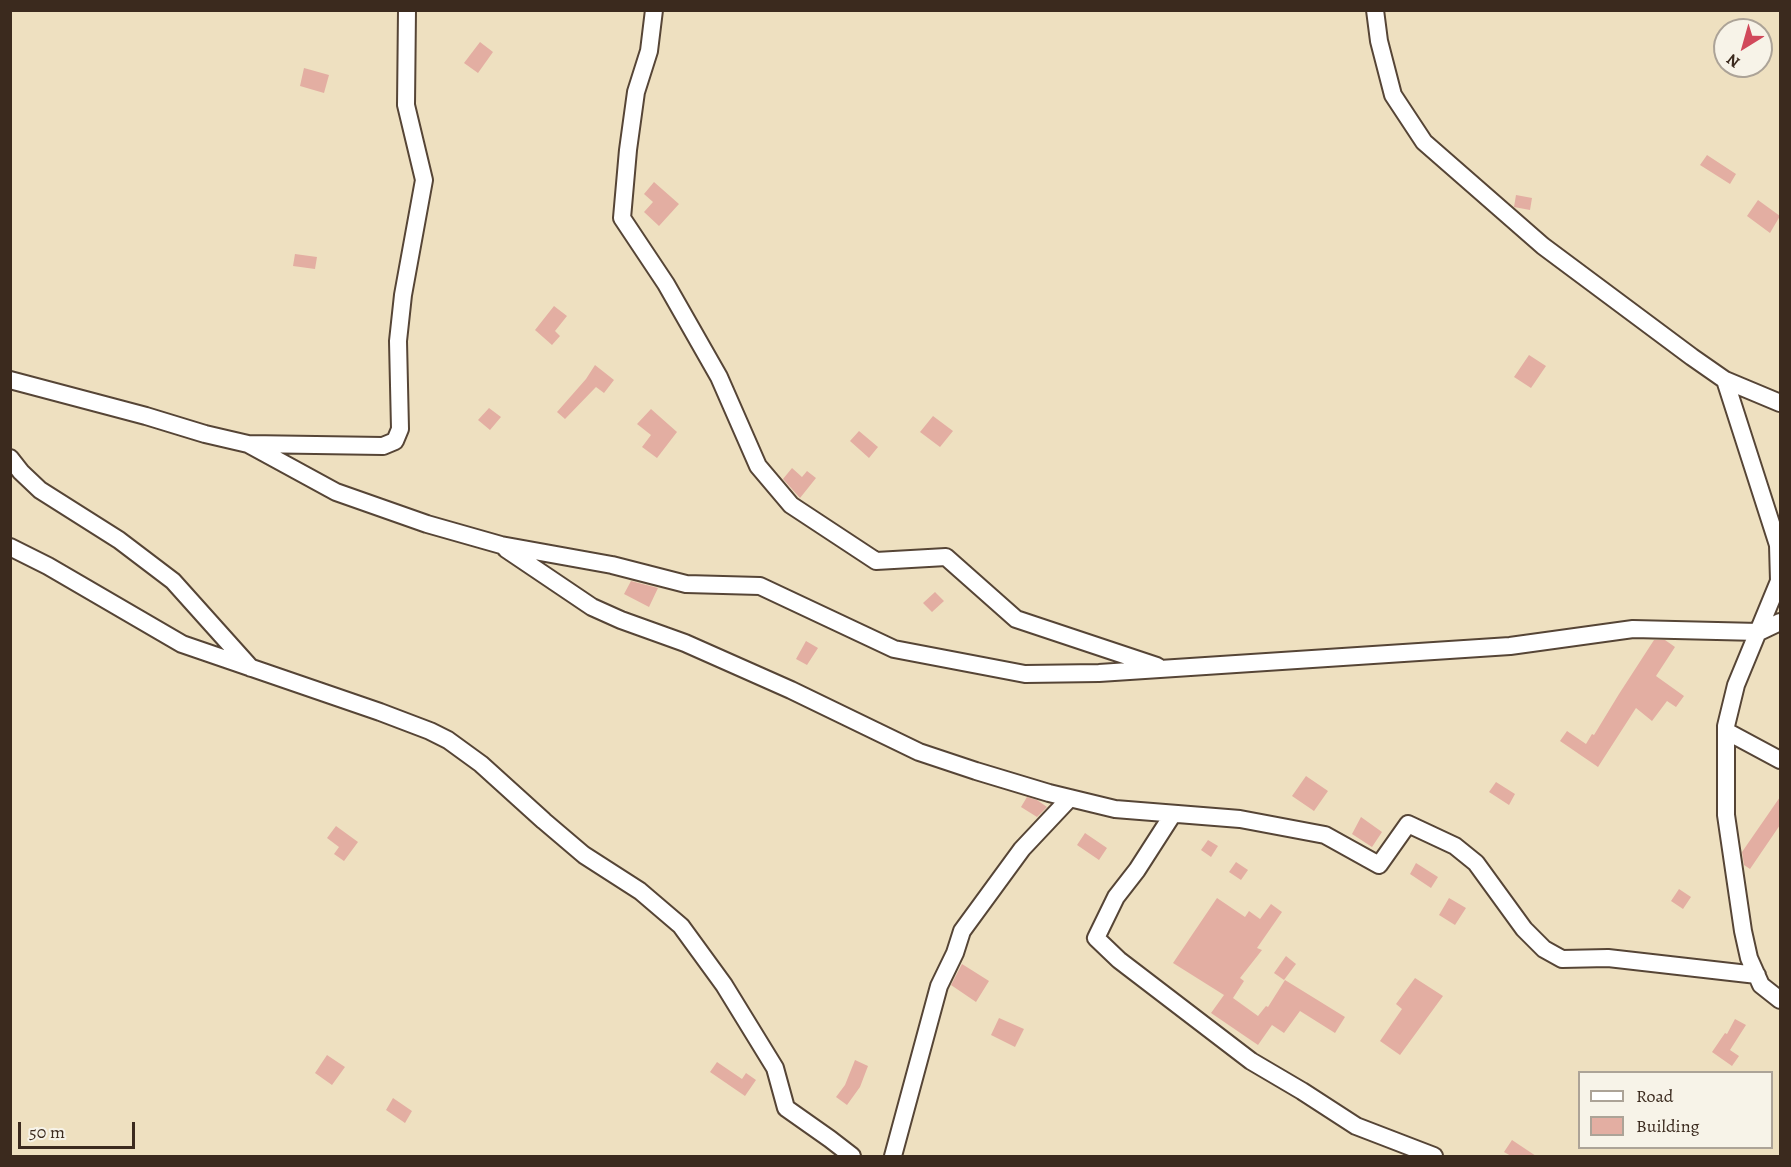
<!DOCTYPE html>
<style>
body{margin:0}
#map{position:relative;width:1791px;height:1167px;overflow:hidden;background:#eee0c0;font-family:Alegreya,serif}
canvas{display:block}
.frame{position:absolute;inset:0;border:12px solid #3b2a1e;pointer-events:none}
.legend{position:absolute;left:1578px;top:1071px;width:195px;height:78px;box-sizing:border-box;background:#f7f3e8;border:2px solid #aca397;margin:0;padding:8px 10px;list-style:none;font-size:18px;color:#3b2a1e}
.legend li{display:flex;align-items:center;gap:12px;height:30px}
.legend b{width:30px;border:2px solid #aca397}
.north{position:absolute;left:1713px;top:18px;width:60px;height:60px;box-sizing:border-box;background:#f7f3e8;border:2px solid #aca397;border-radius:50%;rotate:217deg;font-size:16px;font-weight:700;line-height:24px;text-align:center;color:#3b2a1e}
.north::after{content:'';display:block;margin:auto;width:21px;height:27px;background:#d1495b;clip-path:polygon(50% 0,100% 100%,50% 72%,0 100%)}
.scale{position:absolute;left:18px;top:1122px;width:117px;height:27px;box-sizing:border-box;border:3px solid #3b2a1e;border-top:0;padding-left:8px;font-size:18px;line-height:21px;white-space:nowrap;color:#3b2a1e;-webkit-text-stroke:4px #f7f3e8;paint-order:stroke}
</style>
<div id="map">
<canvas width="1791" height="1167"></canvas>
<div class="frame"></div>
<ul class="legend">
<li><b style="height:8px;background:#fff"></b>Road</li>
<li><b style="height:16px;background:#e3aea2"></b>Building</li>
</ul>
<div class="north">N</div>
<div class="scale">50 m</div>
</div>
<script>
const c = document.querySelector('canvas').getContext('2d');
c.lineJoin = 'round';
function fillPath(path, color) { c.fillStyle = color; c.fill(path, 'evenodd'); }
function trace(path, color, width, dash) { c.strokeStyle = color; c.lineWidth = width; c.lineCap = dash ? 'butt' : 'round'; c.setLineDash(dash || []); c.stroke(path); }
fillPath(new Path2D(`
 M480 42 493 52 478 73 464 63Z
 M304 68 329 75 324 93 300 86Z
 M1707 155 1736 174 1730 184 1700 165Z
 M654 182 679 204 659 226 644 212 653 202 644 194Z
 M1516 195 1532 198 1530 210 1514 207Z
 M1758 200 1780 216 1770 233 1747 216Z
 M295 254 317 257 315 269 293 266Z
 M554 306 567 316 555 331 560 336 552 345 535 330Z
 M1529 355 1546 366 1531 388 1514 377Z
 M595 365 614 380 604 393 596 387 565 419 557 412 586 379Z
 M489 408 501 417 490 430 478 420Z
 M651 409 677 432 657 458 642 447 651 435 637 424Z
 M933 416 953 431 940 447 920 432Z
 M859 431 878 447 869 458 850 441Z
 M792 468 802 477 807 471 816 478 800 498 783 479Z
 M631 581 658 588 649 607 624 594Z
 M935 592 944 601 932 612 923 603Z
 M1654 640H1665L1675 647 1656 676 1684 696 1676 707 1667 701 1652 721 1636 708 1598 767 1560 741 1567 731 1586 744 1592 734 1594 735 1619 694Z
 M806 641 818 648 807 665 796 659Z
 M1306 776 1328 791 1314 811 1292 796Z
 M1496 782 1515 794 1509 805 1489 792Z
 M1027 797 1037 800 1047 807 1037 817 1021 807Z
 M1780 797V825L1750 869 1744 865 1742 852Z
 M1361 817 1382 832 1372 847 1352 834Z
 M336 826 358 842 344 861 334 854 339 847 327 838Z
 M1085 833 1107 848 1099 860 1077 845Z
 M1208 840 1218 846 1211 857 1201 850Z
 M1236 862 1248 870 1241 880 1229 872Z
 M1416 863 1438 877 1431 888 1410 874Z
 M1679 889 1691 897 1683 909 1671 901Z
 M1217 898 1245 917 1249 911 1260 919 1271 904 1282 912 1257 948 1262 950 1240 978 1244 981 1233 998 1258 1016 1266 1006 1268 1007 1285 980 1345 1017 1335 1033 1300 1011 1284 1033 1272 1025 1258 1045 1211 1013 1224 995 1173 963Z
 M1449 898 1466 908 1455 925 1439 915Z
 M1286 956 1296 964 1284 980 1274 973Z
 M962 964 989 981 976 1002 951 985Z
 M1415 978 1443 996 1400 1055 1380 1041 1402 1009 1396 1004Z
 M999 1018 1024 1029 1015 1047 991 1035Z
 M1735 1019 1746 1025 1730 1050 1739 1056 1732 1066 1712 1052 1725 1033 1727 1034Z
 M327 1055 345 1067 332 1085 315 1073Z
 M855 1060 868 1066 860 1087 847 1105 836 1097 845 1085Z
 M717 1062 742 1079 746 1073 756 1080 745 1096 710 1072Z
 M393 1098 412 1111 405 1123 386 1110Z
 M1512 1140 1536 1156H1511L1504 1152Z`), '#e3aea2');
const minor = new Path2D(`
 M654 10 649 51 636 92 628 150 622 218 666 284 719 377 758 466 791 505 876 561 946 557 1016 619 1157 666
 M1375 10 1379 41 1393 95 1424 142 1543 246 1692 357 1725 380 1780 403
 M10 380 146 416 205 434 248 444 383 446 395 441 400 429 398 341 403 295 424 180 406 105 407 10
 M1725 380 1778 545 1779 581 1736 685 1726 726V815L1743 931 1749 958 1761 985 1780 1000
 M248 444 336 492 427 524 501 545 612 565 686 584 760 586 894 649 1025 674 1099 673 1510 646 1633 629 1759 632 1780 622
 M10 458 21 472 40 490 119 540 173 581 251 668
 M10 547 48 566 182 644 380 712 430 731 448 740 481 764 544 821 584 855 640 891 681 926 724 985 775 1068 786 1108 830 1139 852 1156
 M506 549 592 607 621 620 685 643 791 690 919 752 976 771 1049 793 1115 809 1240 819 1325 835 1379 865 1408 824 1455 846 1476 863 1524 929 1544 949 1562 959 1608 958 1757 975
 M1726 731 1780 760
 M1173 814 1137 870 1116 897 1096 938 1119 960 1251 1061 1302 1091 1356 1126 1434 1156
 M893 1156 939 986 955 953 962 931 1022 849 1070 798`);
trace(minor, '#564536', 20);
trace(minor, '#fff', 16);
</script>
